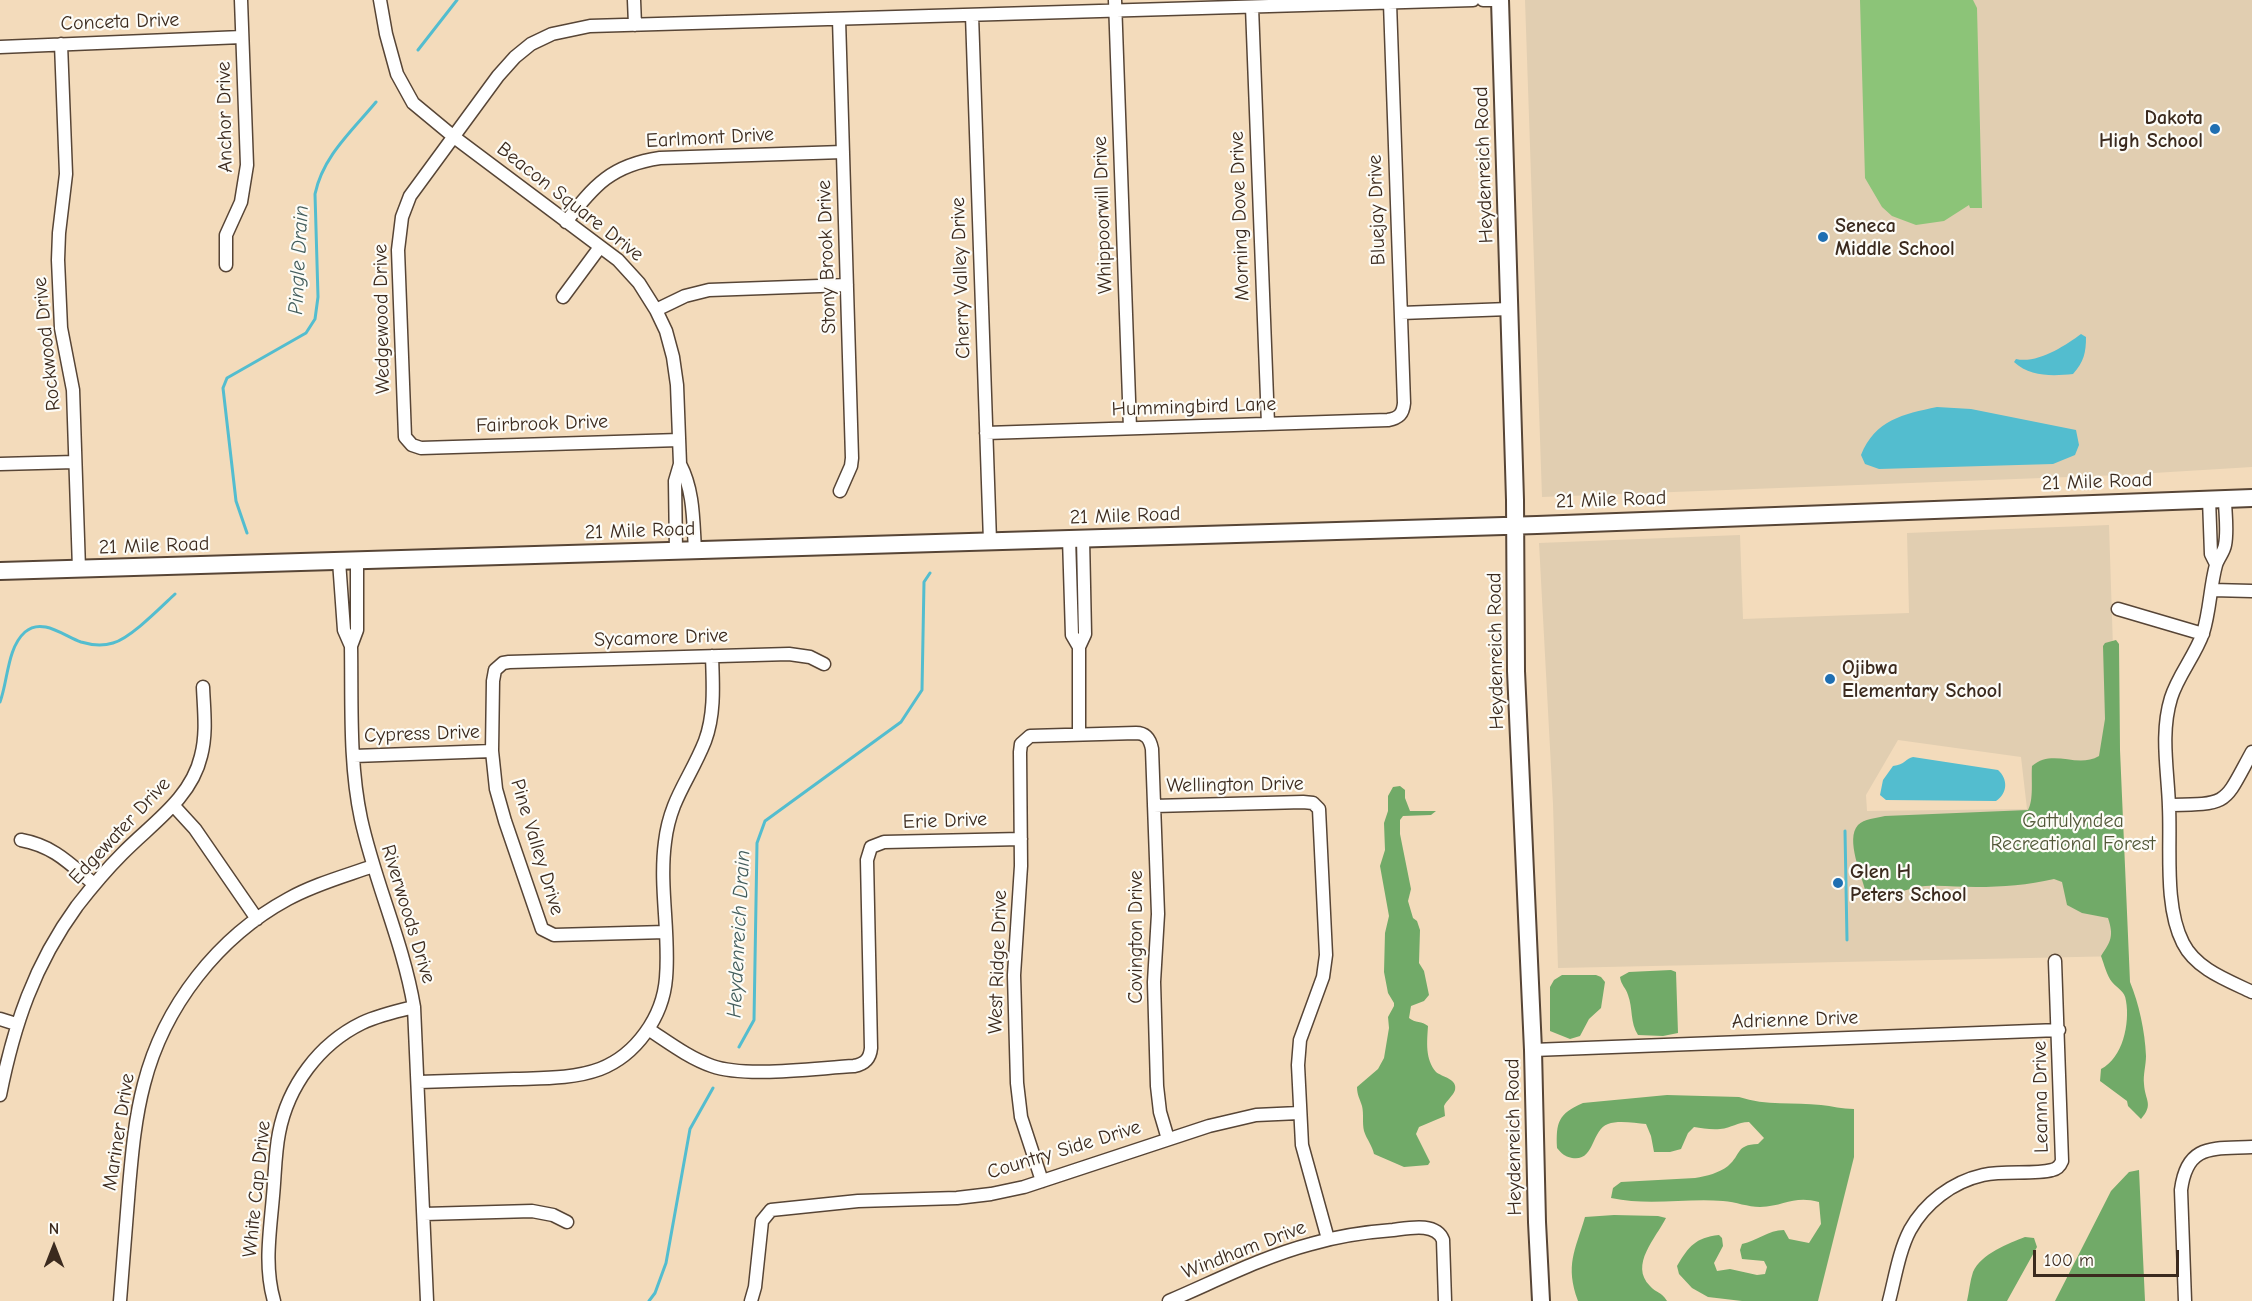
<!DOCTYPE html>
<style>
body{margin:0}
#map{position:relative;width:2252px;height:1301px;overflow:hidden;background:#f3dbbb;font-family:"Comic Neue",sans-serif}
canvas{display:block}
.north{position:absolute;left:24px;top:1217px;width:60px;height:60px;-webkit-text-stroke:4px #fdfcf7;paint-order:stroke;rotate:0deg;font-size:16px;font-weight:700;line-height:24px;text-align:center;color:#3b2a1e}
.north::after{content:'';display:block;margin:auto;width:21px;height:27px;background:#3b2a1e;clip-path:polygon(50% 0,100% 100%,50% 72%,0 100%)}
.scale{position:absolute;left:2033px;top:1250px;width:146px;height:27px;box-sizing:border-box;border:3px solid #3b2a1e;border-top:0;padding-left:8px;font-size:18px;line-height:21px;white-space:nowrap;color:#3b2a1e;-webkit-text-stroke:4px #fdfcf7;paint-order:stroke}
</style>
<div id="map">
<canvas width="2252" height="1301"></canvas>
<div class="north">N</div>
<div class="scale">100 m</div>
</div>
<script>
const c = document.querySelector('canvas').getContext('2d');
c.lineJoin = 'round';
function fillPath(path, color) { c.fillStyle = color; c.fill(path, 'evenodd'); }
function trace(path, color, width, dash) { c.strokeStyle = color; c.lineWidth = width; c.lineCap = dash ? 'butt' : 'round'; c.setLineDash(dash || []); c.stroke(path); }
function write(font, color, halo, rows, align = 'center') {
  c.font = font + ' "Comic Neue",sans-serif'; c.lineWidth = 4.5; c.setLineDash([]); c.textBaseline = 'middle'; c.strokeStyle = halo; c.fillStyle = color; for (const [text, x, y, turn = 0] of rows) {
    c.save(); c.translate(x, y); c.rotate((+turn || 0) * Math.PI / 180); c.textAlign = isNaN(turn) ? turn : align; if (halo) c.strokeText(text, 0, 0); c.fillText(text, 0, 0); c.restore();
  }
}
fillPath(new Path2D(`
 M1525 0H2252V467L2121 475 1542 497Z
 M2109 525 2123 956 1558 968 1553 804 1539 543 1740 535 1743 619 1909 613 1907 533ZM1898 740 2021 757 2027 809 1867 811 1866 795Z`), '#e1ceb1');
fillPath(new Path2D(`
 M1860 0H1973L1977 8 1982 208H1970L1969 205 1944 221 1916 225 1892 216 1882 207 1865 178Z`), '#8cc478');
fillPath(new Path2D(`
 M2116 640 2119 644 2120 750 2130 982C2139 1004 2145 1031 2146 1056 2146 1065 2143 1075 2144 1084 2145 1101 2154 1104 2141 1119L2128 1106 2127 1101 2100 1081 2101 1069C2123 1058 2130 1023 2126 1001 2125 991 2118 989 2112 982 2107 976 2104 964 2101 956 2111 941 2114 936 2108 918L2082 913 2067 905 2062 882 2054 879C2028 885 2003 887 1976 887 1959 887 1942 885 1925 886 1904 888 1886 901 1866 893 1862 876 1845 839 1858 825 1864 819 1876 818 1885 816L2028 810C2034 800 2031 779 2032 766 2053 748 2077 769 2099 756L2105 719 2103 646 2105 643Z
 M1400 786 1405 790V798L1410 811H1436L1431 815 1403 816 1400 820V834L1411 889 1408 901 1413 918 1417 921 1420 930 1419 963 1424 971 1429 995 1424 1001 1411 1006 1409 1018C1415 1023 1422 1021 1428 1026 1427 1042 1425 1059 1436 1072 1442 1077 1458 1079 1455 1090 1453 1096 1447 1100 1444 1106L1445 1116 1419 1127 1416 1134 1430 1162 1428 1165 1404 1167 1374 1154C1372 1145 1367 1140 1364 1131 1362 1123 1364 1114 1362 1106 1360 1099 1357 1095 1357 1087L1378 1069 1384 1058 1389 1028 1388 1017 1394 1006V1003L1388 993 1384 972 1385 933 1389 916 1380 866 1385 850 1384 823 1388 811V796L1393 787Z
 M1671 970 1676 972 1678 1033 1663 1036 1638 1035C1630 1023 1633 1008 1628 995 1626 988 1621 985 1620 977L1629 972Z
 M1562 975H1596L1601 977 1605 982 1601 1008 1589 1019 1580 1036 1570 1039 1550 1031V987L1554 980Z
 M1667 1095 1739 1097C1766 1106 1794 1102 1821 1105 1832 1106 1842 1109 1854 1109V1157L1818 1301H1742L1708 1297 1692 1288 1679 1274 1677 1266C1689 1246 1695 1238 1719 1235L1722 1238 1723 1246 1714 1263 1717 1271 1730 1269 1757 1275 1765 1274 1767 1267 1764 1261 1742 1259 1740 1250 1742 1244C1757 1241 1768 1230 1784 1230L1789 1239 1809 1243 1821 1224 1819 1202C1794 1195 1785 1206 1760 1207 1748 1207 1736 1202 1723 1201 1686 1198 1649 1206 1611 1198L1613 1188 1621 1182 1695 1178C1707 1176 1719 1173 1728 1166 1742 1154 1735 1145 1758 1144L1764 1138 1749 1122C1737 1122 1732 1128 1720 1129 1711 1130 1702 1128 1694 1127L1688 1133 1681 1149 1670 1152H1654L1651 1136 1646 1124C1635 1123 1618 1120 1608 1124 1591 1130 1595 1162 1572 1158 1564 1156 1562 1154 1557 1148 1556 1122 1558 1114 1583 1103Z
 M2139 1170 2145 1301H2055L2111 1191 2129 1172Z
 M1614 1215 1658 1216 1666 1218C1656 1238 1629 1265 1650 1286 1656 1293 1661 1291 1667 1301H1578C1565 1265 1575 1251 1585 1217Z
 M2025 1237 2034 1238 2037 1247 2007 1301H1967C1969 1292 1970 1281 1973 1272 1981 1254 2009 1243 2025 1237Z`), '#71aa68');
fillPath(new Path2D(`
 M2081 334 2086 337C2086 352 2084 362 2073 374 2053 376 2030 377 2014 362L2016 359C2037 364 2065 346 2081 334Z
 M1937 407 1971 409 2076 430 2079 445 2075 455 2053 464 1879 469 1865 464 1861 455C1875 420 1903 414 1937 407Z
 M1913 757 1998 770C2008 779 2008 793 1996 801L1886 800 1880 795 1883 780 1893 766C1905 765 1906 758 1913 757Z`), '#53bdcf');
trace(new Path2D(`
 M418 50 457 0
 M247 533 236 501 223 388 227 378 306 333 315 319 318 297 315 194C323 156 352 131 376 102
 M0 702C8 681 7 648 25 632 42 617 64 636 81 642 91 645 103 646 113 643 131 638 161 607 175 594
 M1845 831 1847 940
 M739 1047 754 1020 757 843 765 821 901 722 922 690 924 582 930 573
 M649 1301 655 1293 666 1263 690 1129 713 1088`), '#53bdcf', 3);
const street = new Path2D(`
 M380 0 386 34 397 74 413 103 454 137 618 260 639 283 656 310 666 331 673 357 677 385 680 464 675 481 676 551
 M634 0 635 25
 M1115 0 1130 428
 M1483 0H1500
 M1252 7 1268 424
 M972 15 990 541
 M839 19 852 458 851 466 840 491
 M61 44 66 174 59 233 58 260 61 328 73 390 79 569
 M0 47 242 37
 M566 222C594 185 612 165 660 158L843 152
 M226 265V235L241 202 247 165 241 0
 M563 297 600 247
 M656 310 685 296 709 290 847 285
 M1401 313 1509 309
 M986 433 1388 420C1399 418 1403 414 1404 403L1390 3
 M679 440 421 448 412 445 405 437 398 250 402 217 410 196 498 76 515 57 531 44 552 34 590 26 1473 0
 M0 464 75 462
 M680 464C694 491 693 520 695 550
 M2209 499 2211 554 2216 564
 M2225 499C2225 513 2228 530 2225 545 2224 552 2218 558 2216 565 2210 587 2210 611 2203 633 2195 656 2178 675 2171 698 2160 734 2168 771 2169 807 2171 848 2164 906 2183 943 2196 969 2227 980 2252 992
 M1069 538 1072 635 1079 647
 M339 561 344 630 351 646
 M357 561V630L351 646C352 703 349 763 361 819 375 883 403 942 414 1007L427 1301
 M2212 590 2252 591
 M2118 609 2203 634
 M1079 734V647L1085 634 1083 538
 M354 756 492 751
 M173 805 195 829 257 919
 M2169 805C2230 804 2223 805 2252 752
 M1154 806 1303 802 1313 803 1319 809 1326 955 1323 977 1300 1040 1298 1065 1302 1145 1328 1239
 M21 840C54 846 70 864 94 884
 M666 932 554 935 542 929 505 821 496 789 492 751 493 681 495 670 503 663 509 662 789 654 810 657 824 664
 M0 1019 16 1024
 M648 1029C668 1042 689 1058 712 1066 746 1078 816 1068 854 1066 865 1064 870 1059 871 1048L867 860 871 847 884 842 1021 839
 M1533 1050 2059 1030
 M419 1082C451 1081 483 1080 514 1079 543 1078 573 1079 600 1069 636 1055 663 1017 666 978 670 933 659 887 665 842 670 799 690 779 705 741 715 714 713 685 712 656
 M0 1095C14 1025 34 965 77 906 91 888 106 870 122 854 151 824 191 799 201 756 207 733 204 711 203 687
 M1042 1181 1021 1117 1017 1083 1014 975 1021 866 1020 752 1021 744 1030 736 1136 733C1146 733 1150 739 1152 749L1158 914 1154 982 1157 1086 1160 1112 1168 1139
 M424 1214 532 1211 553 1215 567 1222
 M120 1301C123 1263 126 1225 129 1187 132 1153 135 1118 144 1084 164 1006 218 937 288 899 315 884 345 876 373 866
 M274 1301C264 1266 270 1232 273 1196 275 1175 275 1153 279 1133 288 1086 319 1044 362 1023 379 1015 397 1011 414 1007
 M751 1301 755 1287 762 1221 771 1210 858 1201 957 1198 991 1194 1024 1187 1209 1126 1256 1115 1299 1113
 M1169 1301C1216 1281 1262 1257 1311 1244 1338 1236 1366 1232 1393 1230 1409 1228 1436 1222 1443 1240L1445 1301
 M1889 1301C1895 1278 1899 1251 1910 1230 1925 1203 1952 1182 1983 1175 2005 1170 2033 1175 2052 1170 2057 1169 2060 1166 2062 1161L2055 961
 M2185 1301 2181 1190C2187 1143 2213 1149 2252 1147`);
const secondary = new Path2D(`
 M1500 0 1515 500 1516 671 1533 1050 1537 1222 1541 1301
 M0 571 1537 525 2252 498`);
trace(street, '#574536', 15);
trace(secondary, '#574536', 20);
trace(street, '#fff', 12);
trace(secondary, '#fff', 16);
for (const [x, y, r, color] of [
 [2215,129,6,"#1f6fb2"],
 [1823,237,6,"#1f6fb2"],
 [1830,679,6,"#1f6fb2"],
 [1838,883,6,"#1f6fb2"]
]) { const dot = new Path2D(); dot.arc(x, y, r, 0, 2 * Math.PI); c.fillStyle = color; c.fill(dot); trace(dot, '#fdfcf7', 2); }
write('20px', '#3b2a1e', '#fdfcf7', [
 ["Conceta Drive",120,22,-2],
 ["Anchor Drive",225,117,-91],
 ["Earlmont Drive",710,138,-3],
 ["Heydenreich Road",1484,165,-92],
 ["Beacon Square Drive",570,202,38],
 ["Bluejay Drive",1377,210,-92],
 ["Whippoorwill Drive",1103,215,-92],
 ["Morning Dove Drive",1240,216,-92],
 ["Stony Brook Drive",827,257,-92],
 ["Cherry Valley Drive",961,278,-92],
 ["Wedgewood Drive",382,319,-91],
 ["Rockwood Drive",47,344,-96],
 ["Hummingbird Lane",1194,407,-2],
 ["Fairbrook Drive",542,424,-2],
 ["21 Mile Road",2097,482,-2],
 ["21 Mile Road",1611,500,-2],
 ["21 Mile Road",1125,516,-2],
 ["21 Mile Road",640,531,-2],
 ["21 Mile Road",154,546,-2],
 ["Sycamore Drive",661,638,-2],
 ["Heydenreich Road",1496,651,-91],
 ["Cypress Drive",422,734,-2],
 ["Wellington Drive",1235,785,-1],
 ["Erie Drive",945,821,-2],
 ["Edgewater Drive",120,831,-47],
 ["Pine Valley Drive",537,847,73],
 ["Riverwoods Drive",408,914,73],
 ["Covington Drive",1136,937,-90],
 ["West Ridge Drive",998,962,-88],
 ["Adrienne Drive",1795,1020,-2],
 ["Leanna Drive",2041,1097,-91],
 ["Mariner Drive",119,1132,-81],
 ["Heydenreich Road",1514,1137,-91],
 ["Country Side Drive",1064,1150,-17],
 ["White Cap Drive",257,1189,-84],
 ["Windham Drive",1244,1250,-21]
]);
write('bold 20px', '#3b2a1e', '#fdfcf7', [
 ["Dakota",2203,118,"right"],
 ["High School",2203,141,"right"],
 ["Seneca",1835,226],
 ["Middle School",1835,249],
 ["Ojibwa",1842,668],
 ["Elementary School",1842,691],
 ["Glen H",1850,872],
 ["Peters School",1850,895]
], 'left');
write('20px', '#535839', '#fdfcf7', [
 ["Gattulyndea",2073,821],
 ["Recreational Forest",2073,844]
]);
write('italic 21px', '#435d5c', '#fdfcf7', [
 ["Pingle Drain",299,260,-87],
 ["Heydenreich Drain",739,934,-87]
]);
</script>
